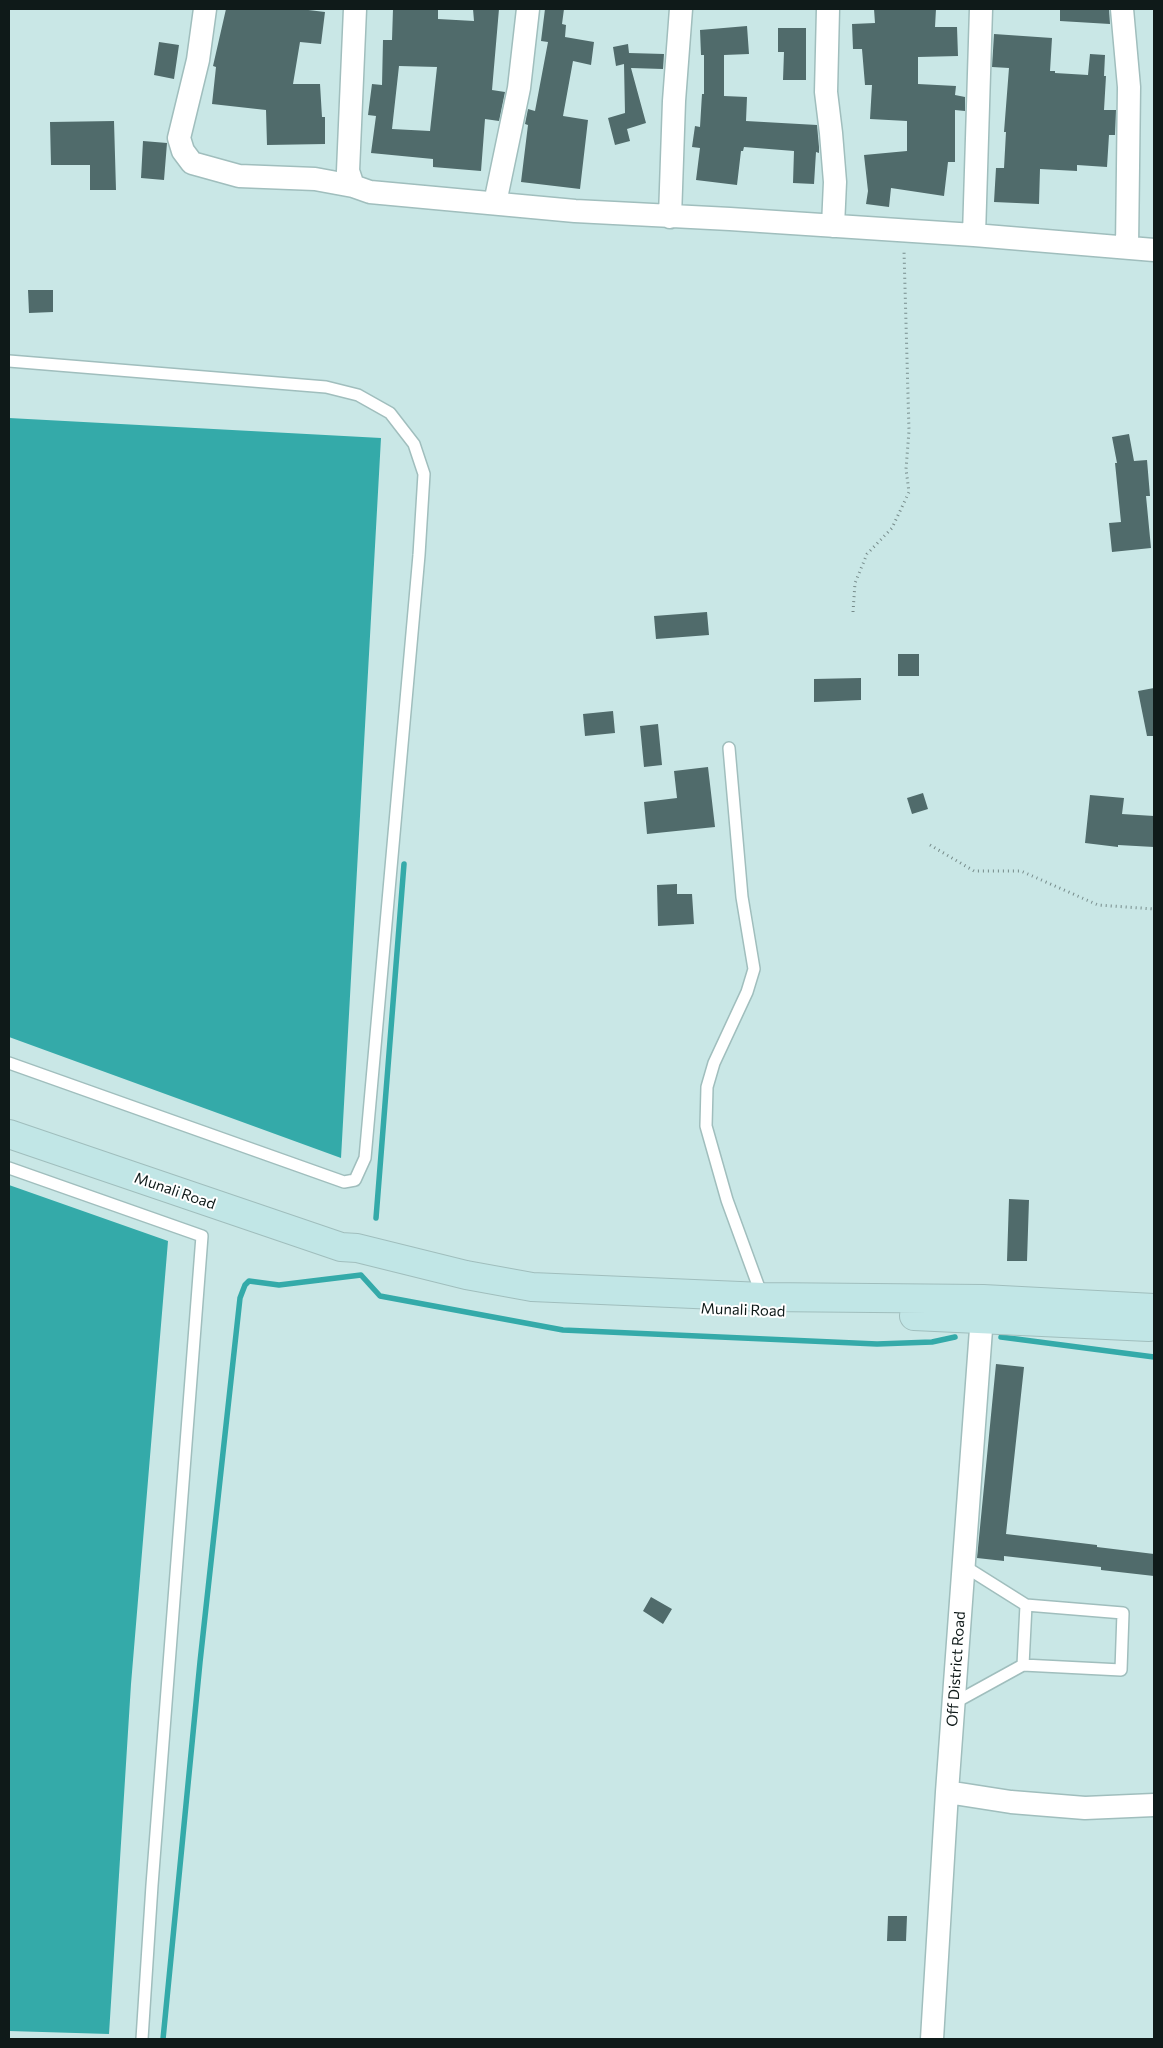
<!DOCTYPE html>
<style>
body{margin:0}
#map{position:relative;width:1163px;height:2048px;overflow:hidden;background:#c9e7e6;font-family:Commissioner,sans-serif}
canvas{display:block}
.frame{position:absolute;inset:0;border:10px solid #0f1a19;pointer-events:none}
</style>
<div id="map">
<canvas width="1163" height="2048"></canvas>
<div class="frame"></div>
</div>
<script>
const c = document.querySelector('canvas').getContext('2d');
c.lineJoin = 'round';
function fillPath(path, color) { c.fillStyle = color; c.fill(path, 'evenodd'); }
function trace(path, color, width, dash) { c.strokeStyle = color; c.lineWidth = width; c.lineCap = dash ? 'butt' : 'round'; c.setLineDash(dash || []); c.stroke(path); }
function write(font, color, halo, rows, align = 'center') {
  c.font = font + ' Commissioner,sans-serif'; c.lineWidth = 4; c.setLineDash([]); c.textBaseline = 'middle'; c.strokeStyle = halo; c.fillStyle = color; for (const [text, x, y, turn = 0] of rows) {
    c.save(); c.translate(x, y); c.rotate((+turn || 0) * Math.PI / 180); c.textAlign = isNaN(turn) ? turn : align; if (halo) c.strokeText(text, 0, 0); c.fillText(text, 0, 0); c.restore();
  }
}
fillPath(new Path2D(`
 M9 418 381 438 341 1158 9 1037Z
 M9 1185 168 1241 131 1684 109 2034 9 2031Z`), '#34aaa9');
trace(new Path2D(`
 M376 1218 404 864
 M1001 1337 1154 1357
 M163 2039 200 1662 240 1298 245 1285 249 1281 279 1285 361 1275 380 1296 563 1330 877 1344 932 1342 955 1337`), '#34aaa9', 5.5);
fillPath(new Path2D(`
 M226 9H300L325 12 321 44 300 42 293 84H320L322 117H325V144L267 145 266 110 212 104 216 67 213 66Z
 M393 9H438V19L474 21 473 9H499L492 90 505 92 499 121 485 119 481 171 433 167V159L371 153 376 116 368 115 372 84 382 85 383 40H392ZM399 66 437 67 430 131 392 129Z
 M545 9H564L562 24 566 25 565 37 594 42 591 65 573 61 563 116 588 120 580 189 521 182 528 125 525 124 528 109 535 111 548 42 541 41Z
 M874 9H936L935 27H957L958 56 918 57V84L956 86 955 95 965 97V111L955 110V162H948L944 196 891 188 889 207 866 204 868 191 864 155 907 151V121L870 119 872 85H865L862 49H853L852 24 875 23Z
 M1060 9H1109L1110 24 1060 21Z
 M747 26 749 54 724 55V96L747 97 746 121 817 125 819 147V153L816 152 814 184 793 183 794 151 744 147 743 151H741L737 185 696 180 700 148 692 147 695 126 700 127 702 94H704V55H701L700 30Z
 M778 28H806V80H783L784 52H778Z
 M994 34 1052 38 1050 71H1055V73L1088 75 1090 54 1105 55 1104 76H1106L1104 110H1116L1115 135H1109L1107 167 1077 165V171L1040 169 1039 204 994 202 996 168H1004L1006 132H1004L1009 68 992 67Z
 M159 42 179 45 174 79 154 75Z
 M628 44 629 53 664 54 663 69 631 68 646 123 627 129 630 141 615 145 608 118 625 113 624 64 616 66 613 47Z
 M114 121 116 190H90V165H51L50 122Z
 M143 141 167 143 164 180 141 178Z
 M28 290H53V312L29 313Z
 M1129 434 1134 461 1147 460 1150 496H1146L1151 548 1112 552 1109 523 1121 522 1115 463H1117L1112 437Z
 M707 612 709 635 656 639 654 616Z
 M898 654H919V676H898Z
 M861 678V700L814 702V679Z
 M1154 688V736H1147L1138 691Z
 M613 711 615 733 585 736 583 714Z
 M658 724 662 765 644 767 640 726Z
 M708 767 715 827 647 834 644 802 677 798 674 771Z
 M923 793 928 809 912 814 907 798Z
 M1090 795 1124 798 1122 814 1154 816V847L1118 845V847L1085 843Z
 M677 884V894H692L694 924 658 926 657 885Z
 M1009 1199 1029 1200 1027 1261H1007Z
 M996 1364 1024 1367 1006 1534 1097 1545V1547L1154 1554V1576L1101 1570V1567L1004 1556V1561L977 1558Z
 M651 1597 672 1609 663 1624 643 1611Z
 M888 1916H907L906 1941H887Z`), '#506b6b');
const service = new Path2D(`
 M9 361 326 387 358 395 390 413 414 444 424 474 419 555 365 1158 355 1180 344 1182 9 1063
 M729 748 742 897 754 969 747 992 714 1063 707 1087 706 1126 727 1200 762 1296
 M9 1168 202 1236 152 1885 142 2039
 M1023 1665 1026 1605
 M954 1703 1023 1665 1121 1670 1123 1613 1026 1605 964 1566`);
const minor = new Path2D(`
 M205 9 198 60 179 138 183 151 192 163 239 176 315 179 353 186
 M355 9 348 171 353 186 370 192 575 211 730 219 974 235 1154 250
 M828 9 826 92 831 133 835 182 833 226
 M1122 9 1129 87 1127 247
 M495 203 519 88 528 9
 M670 217 674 101 681 9
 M974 235 981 9
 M947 1792 1011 1802 1085 1808 1154 1805
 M932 2039 947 1792 983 1302`);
const secondary = new Path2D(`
 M9 1134 341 1247 357 1248 466 1275 532 1287 763 1297 983 1299 1154 1308
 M914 1316 1149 1327`);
trace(service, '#a0bebd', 14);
trace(minor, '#a0bebd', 25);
trace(secondary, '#a0bebd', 30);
trace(new Path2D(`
 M853 612 855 583 867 554 892 528 909 492 906 469 909 431 904 251
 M930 845 974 871H1021L1098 905 1154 909`), '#768b8a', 3, [1, 4]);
trace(service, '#fff', 11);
trace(minor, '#fff', 22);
trace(secondary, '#c1e6e6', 28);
write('15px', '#0f1a19', '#fff', [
 ["Munali Road",175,1191,19],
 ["Munali Road",743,1310,2],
 ["Off District Road",956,1669,-86]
]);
</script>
